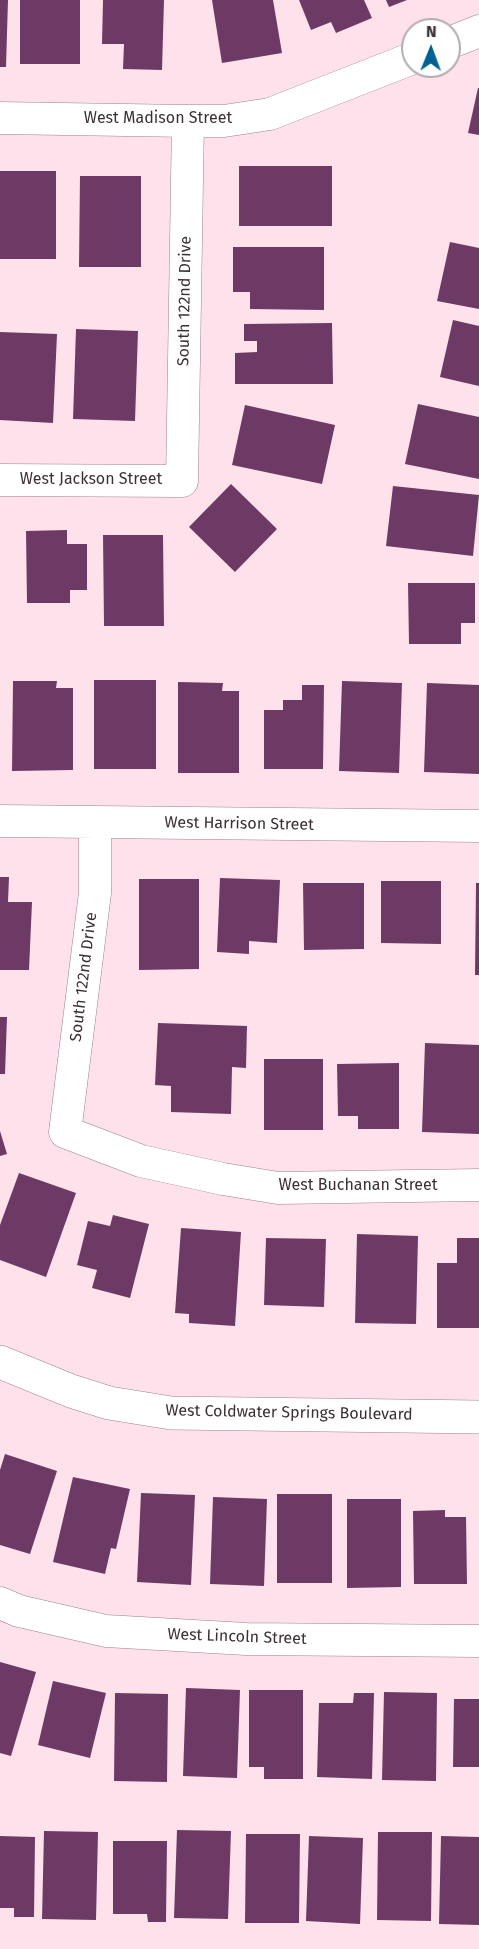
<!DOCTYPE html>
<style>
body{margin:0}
#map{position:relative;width:479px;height:1949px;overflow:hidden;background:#ffe1eb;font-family:"Fira Sans",sans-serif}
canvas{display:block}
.north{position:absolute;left:401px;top:18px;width:60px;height:60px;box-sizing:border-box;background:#fff;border:2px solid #b1acae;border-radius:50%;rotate:1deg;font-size:16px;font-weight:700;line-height:24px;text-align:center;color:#3c3034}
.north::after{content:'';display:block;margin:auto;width:21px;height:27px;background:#006292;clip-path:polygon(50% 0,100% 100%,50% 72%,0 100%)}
</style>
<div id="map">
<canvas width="479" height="1949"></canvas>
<div class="north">N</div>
</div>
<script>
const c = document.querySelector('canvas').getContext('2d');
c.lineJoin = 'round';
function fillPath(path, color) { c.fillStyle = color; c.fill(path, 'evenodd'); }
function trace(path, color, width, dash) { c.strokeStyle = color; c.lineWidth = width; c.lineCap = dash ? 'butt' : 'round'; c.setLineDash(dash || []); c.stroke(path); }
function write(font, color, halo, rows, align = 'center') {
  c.font = font + ' "Fira Sans",sans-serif'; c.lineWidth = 6; c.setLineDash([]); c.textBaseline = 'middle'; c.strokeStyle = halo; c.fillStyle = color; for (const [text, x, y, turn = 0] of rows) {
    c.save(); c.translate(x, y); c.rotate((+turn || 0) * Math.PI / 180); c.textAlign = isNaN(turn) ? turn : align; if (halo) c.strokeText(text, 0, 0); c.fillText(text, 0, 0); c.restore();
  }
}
fillPath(new Path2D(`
 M0 0H8L6 67H0Z
 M20 0H80V64H20Z
 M103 0H164L162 70 123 69 124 44H102Z
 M212 0H273L282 53 222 63Z
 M299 0H364L372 18 336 33 331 22 311 30Z
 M386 0H407L389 7Z
 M478 88H479V135L468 133Z
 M239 166H332V226H239Z
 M0 171H56V259H0Z
 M80 176H141V267H79Z
 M450 242 479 248V309L437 301Z
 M233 247H324V310L250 309V292H233Z
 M453 320 479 326V386L440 377Z
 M332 323 333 384H235V353L257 352V341H244V324Z
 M76 329 138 331 135 421 73 419Z
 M0 332 57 334 53 423 0 420Z
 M418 404 479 417V479L405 464Z
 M245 405 335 425 322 484 232 465Z
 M231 484 277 529 235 572 189 527Z
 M393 486 479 495 473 556 386 546Z
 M67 530V544H87V590H70V603H27L26 531Z
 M103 535H163L164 626H104Z
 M408 583H475V623H461V644H409Z
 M94 680H156V769H94Z
 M13 681H57L56 688H73V770L12 771Z
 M342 681 402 683 399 773 339 771Z
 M178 682 223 683 222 691H239V773H178Z
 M427 683 479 685V774L424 772Z
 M302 685H324L323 769H264V710H283V700H302Z
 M0 877H9L8 902H32L29 970H0Z
 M220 878 280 880 277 943 249 941V954L217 952Z
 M139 879H199V969L139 970Z
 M381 881H441V944L381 943Z
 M303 883H364V949L304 950Z
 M476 883H479V975H475Z
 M0 1017H7L5 1074H0Z
 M158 1023 247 1026 246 1068 232 1067 231 1114 171 1112V1086L155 1085Z
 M425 1043 479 1045V1134L422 1132Z
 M264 1059H323V1130H264Z
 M399 1063V1129H358V1116H338L337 1064Z
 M0 1131 7 1154 0 1156Z
 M19 1173 76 1193 46 1277 0 1260V1225Z
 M113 1215 149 1224 130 1298 92 1288 97 1270 77 1265 88 1221 110 1226Z
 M181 1228 241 1232 235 1326 189 1323V1314L175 1313Z
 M357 1234 418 1236 416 1324 355 1323Z
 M266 1238 326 1239 324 1307 264 1305Z
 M457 1238H479V1328H437V1263H457Z
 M5 1454 57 1471 30 1554 0 1545V1470Z
 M73 1477 130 1489 116 1549 111 1548 105 1574 53 1562Z
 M141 1493 195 1495 191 1585 137 1582Z
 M277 1494H332V1583H277Z
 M213 1497 267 1499 264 1586 210 1584Z
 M347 1499H401V1587L347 1588Z
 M445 1510V1517H466L467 1584H414L413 1511Z
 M0 1662 36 1672 11 1756 0 1753Z
 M53 1681 106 1693 90 1758 38 1745Z
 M186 1688 240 1690 237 1778 183 1776Z
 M249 1690H303V1779H264V1767H249Z
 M384 1692 437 1693 436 1781 382 1780Z
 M115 1693 168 1694 167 1782 114 1781Z
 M354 1693H374L372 1779 317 1777 319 1703H353Z
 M454 1699H479V1767H453Z
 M177 1830 231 1831 228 1919 174 1918Z
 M44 1831 98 1832 96 1920 42 1919Z
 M378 1832H432L431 1921 377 1920Z
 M246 1834H300L299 1923H245Z
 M0 1836 35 1837 34 1917H14V1908H0Z
 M309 1836 363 1838 360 1924 306 1921Z
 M441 1836 479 1837V1925L439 1924Z
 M113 1841H167L166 1922H148L147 1914H113Z`), '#6d3a66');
const minor = new Path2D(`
 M449 43 479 31
 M0 118 188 121H224L270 114 413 58
 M0 480 182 481 188 121
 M0 821 479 826
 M95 822V893L65 1132 141 1161 223 1179 278 1188 479 1185
 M0 1603 19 1611 106 1631 246 1639 479 1641`);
const tertiary = new Path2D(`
 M0 1362 71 1391 109 1403 171 1413 479 1417`);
trace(minor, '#9c818a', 33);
trace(tertiary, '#9c818a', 34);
trace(minor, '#fff', 32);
trace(tertiary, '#fff', 33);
write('16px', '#3c3034', '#fff', [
 ["West Madison Street",158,119],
 ["South 122nd Drive",185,301,-89],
 ["West Jackson Street",91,480],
 ["West Harrison Street",239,824,1],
 ["South 122nd Drive",84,977,-83],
 ["West Buchanan Street",358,1186],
 ["West Coldwater Springs Boulevard",289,1413,1],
 ["West Lincoln Street",237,1637,2]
]);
</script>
